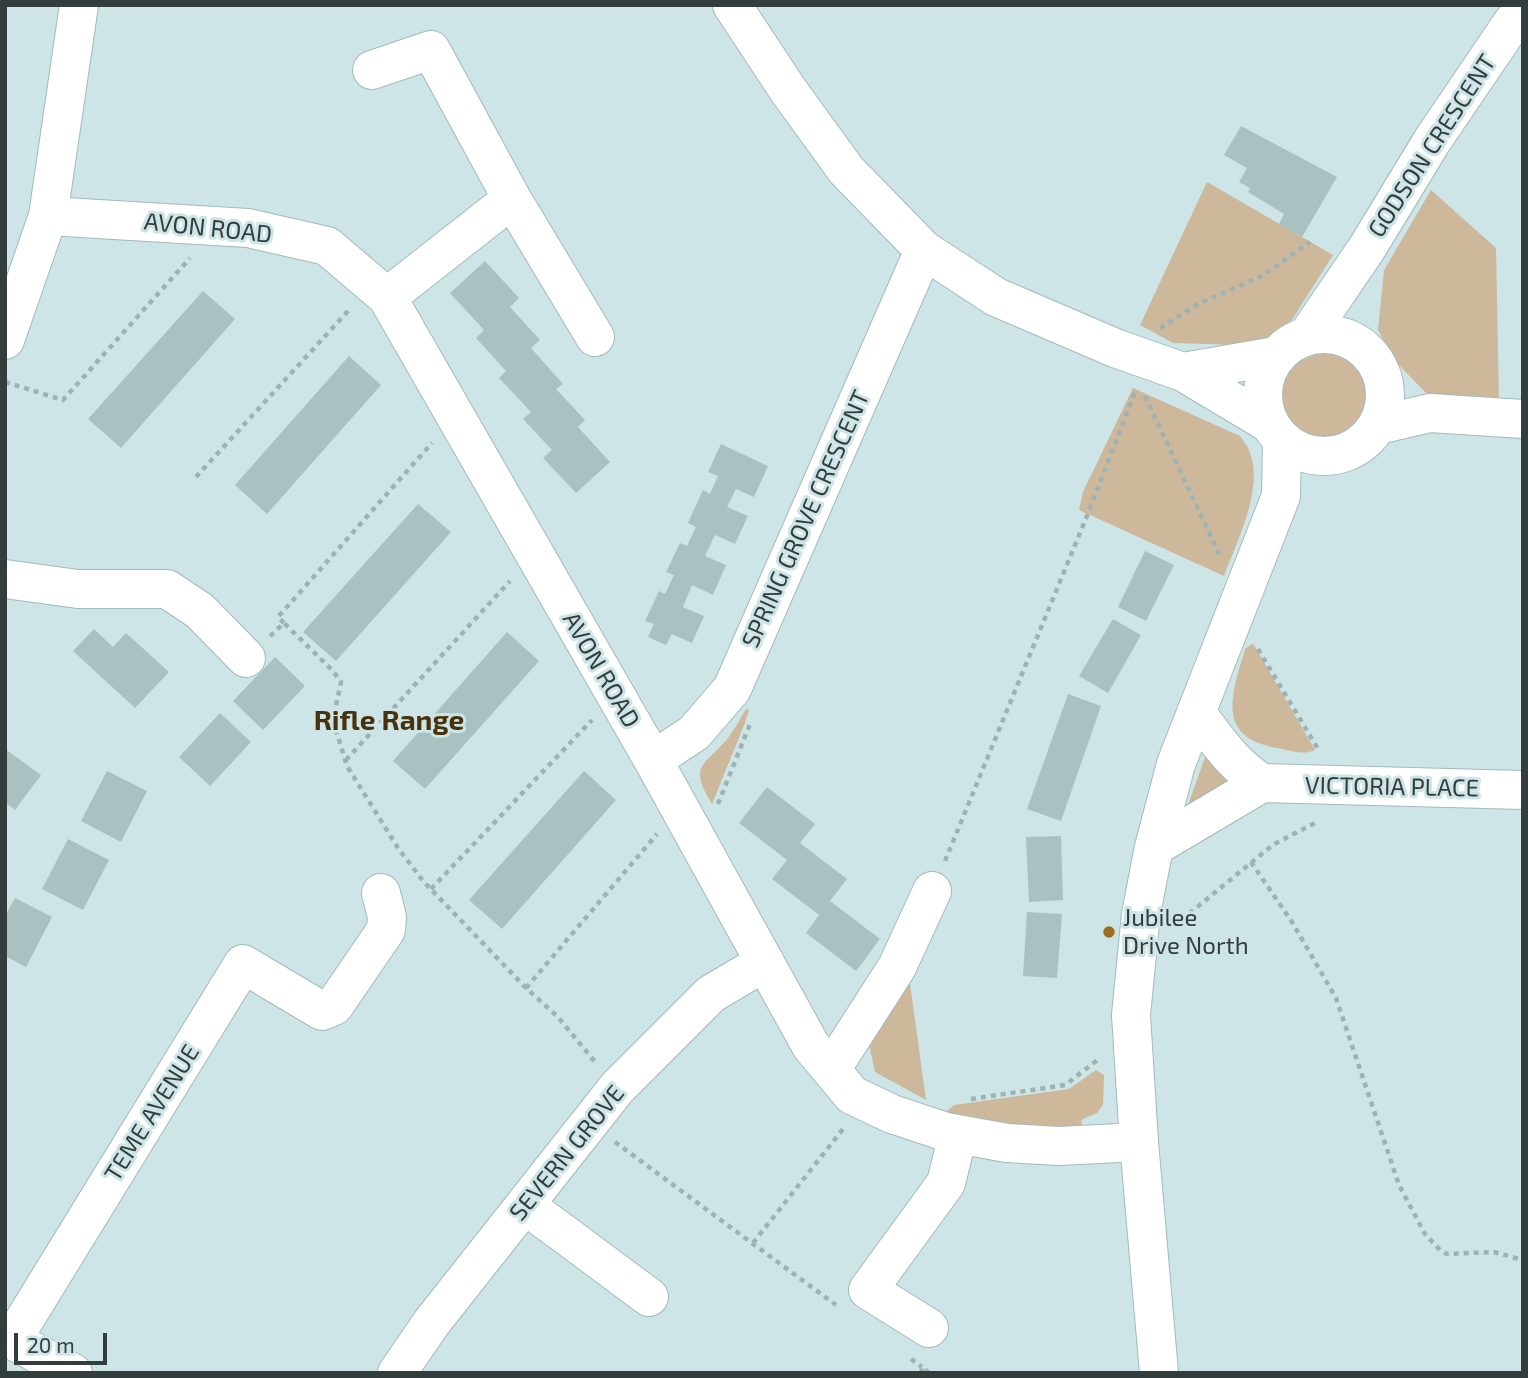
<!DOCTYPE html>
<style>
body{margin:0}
#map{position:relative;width:1528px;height:1378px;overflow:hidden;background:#cde5e6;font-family:"Exo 2",sans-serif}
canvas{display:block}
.frame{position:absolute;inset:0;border:7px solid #333d3e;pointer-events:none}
.scale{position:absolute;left:14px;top:1333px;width:93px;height:32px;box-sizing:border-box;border:4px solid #333d3e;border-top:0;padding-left:9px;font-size:21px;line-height:24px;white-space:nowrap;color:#333d3e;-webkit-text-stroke:5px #cde5e6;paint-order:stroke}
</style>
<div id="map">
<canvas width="1528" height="1378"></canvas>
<div class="frame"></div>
<div class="scale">20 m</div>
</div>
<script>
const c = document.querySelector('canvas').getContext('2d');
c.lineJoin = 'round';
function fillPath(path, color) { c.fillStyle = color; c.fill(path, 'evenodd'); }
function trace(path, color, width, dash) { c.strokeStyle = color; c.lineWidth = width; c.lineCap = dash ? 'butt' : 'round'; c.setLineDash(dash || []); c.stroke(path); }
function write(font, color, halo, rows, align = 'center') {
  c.font = font + ' "Exo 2",sans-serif'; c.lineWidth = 6; c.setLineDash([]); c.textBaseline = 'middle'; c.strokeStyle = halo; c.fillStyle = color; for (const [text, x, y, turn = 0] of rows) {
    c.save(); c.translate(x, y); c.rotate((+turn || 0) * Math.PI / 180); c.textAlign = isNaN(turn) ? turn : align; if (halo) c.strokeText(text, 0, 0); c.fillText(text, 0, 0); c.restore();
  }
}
fillPath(new Path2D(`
 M1207 182 1333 255 1283 334 1239 345 1173 343 1140 325Z
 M1431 190 1496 248 1499 402 1426 393 1396 362 1378 330 1384 270Z
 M1328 349C1360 367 1372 372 1377 410L1355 429 1329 442 1297 441 1274 411 1268 394 1282 369Z
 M1133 388 1240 436C1243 441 1247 445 1249 450 1265 487 1237 541 1224 576L1079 510 1083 492Z
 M1252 644 1254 645 1315 750C1302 756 1289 750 1277 748 1215 737 1232 694 1245 649Z
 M746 709 749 710 745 723 712 804C688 764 704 767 728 738 735 729 740 719 746 709Z
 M1209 746 1231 779 1188 805Z
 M909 976 926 1100 875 1072 866 1031Z
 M1096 1070 1104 1075 1103 1105 1097 1113 1081 1120 1082 1126 1006 1129 948 1114V1110L954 1105 1069 1089Z`), '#cdb89c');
fillPath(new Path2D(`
 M1241 126 1337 177 1302 237 1279 224 1284 214 1248 192 1250 188 1239 182 1247 168 1224 155Z
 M485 261 519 298 510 307 540 340 531 348 563 384 556 389 585 420 578 427 610 462 576 493 543 458 552 450 523 419 531 412 499 378 506 371 476 338 484 330 450 293Z
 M203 291 235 319 121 448 88 419Z
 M349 356 381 385 267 514 235 485Z
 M721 444 768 466 754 497 736 489 727 507 748 516 735 544 715 535 705 556 726 565 713 595 692 585 683 607 704 616 692 643 672 634 666 645 648 637 654 624 645 621 659 591 665 594 674 575 666 572 680 543 687 546 696 527 688 523 703 490 710 494 718 476 708 472Z
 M418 504 451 532 336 661 303 632Z
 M1145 551 1174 565 1146 621 1118 607Z
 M1113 619 1141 635 1108 693 1079 676Z
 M94 629 113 647 126 633 169 672 135 708 73 651Z
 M507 632 539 661 425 789 393 761Z
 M275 657 305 686 263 730 233 701Z
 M1068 694 1101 706 1061 821 1027 809Z
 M220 713 251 742 210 786 179 757Z
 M5 749 41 775 15 810 5 802Z
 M107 771 147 791 121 842 81 821Z
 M584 771 616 800 502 929 469 900Z
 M767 787 815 824 800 843 847 879 830 901 880 939 856 971 806 933 819 915 772 879 787 860 739 823Z
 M1061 836 1063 900 1029 902 1026 837Z
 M68 839 109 860 83 910 42 889Z
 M15 898 52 917 26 967 5 956V916Z
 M1027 912 1062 914 1057 978 1023 976Z`), '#aac1c2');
const minor = new Path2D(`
 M732 5 788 90 846 170 924 250 996 297 1115 348 1183 372 1270 424
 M372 70 431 50 512 199 595 337
 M48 216 248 228 327 246 387 297 653 760 811 1046 852 1095 892 1114 946 1132 1007 1143 1059 1146 1139 1142
 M387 297 512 199
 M1263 395a61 61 0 1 1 122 0a61 61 0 1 1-122 0Z
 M1307 336 1367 248 1432 141 1512 23 1523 10
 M5 340 48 216 79 5
 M1183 372 1276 356
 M1378 425 1430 413 1523 419
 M5 579 78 589H167L200 611 246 658
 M1196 712C1216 739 1233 765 1262 783L1523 790
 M653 760 694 733 732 689 924 250
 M1154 847 1262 783
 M831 1070 897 967 932 891
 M525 1205 649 1297
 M929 1328 868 1290 946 1183 958 1134
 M5 1336 73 1373
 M12 1340 243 964 322 1011 334 1006 386 930 387 917 381 893
 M397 1373 432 1322 617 1088 711 994 765 962
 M1159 1373 1139 1142 1131 1015 1141 914 1154 847 1176 764 1281 496 1282 440`);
trace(minor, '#a3babb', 40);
trace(new Path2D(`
 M1160 328 1198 304 1262 276 1310 242
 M5 382 63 400 190 258
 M1145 396 1220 556
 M196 477 349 310
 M284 623 278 617 432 443
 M270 636 284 623 332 670 341 682 333 720 347 766 398 848 423 881 526 988 558 1017 595 1062
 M1258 649 1318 749
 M346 760 510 581
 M718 804 750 724
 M945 861 1089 511 1135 392
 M1251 862 1292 922 1336 998 1399 1185 1425 1234 1440 1250 1447 1254 1494 1252 1523 1260
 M431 889 592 720
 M1174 926 1274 844 1319 821
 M526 988 657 834
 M971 1099 1065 1085 1099 1059
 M615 1142 836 1305
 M753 1243 843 1129
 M911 1359 922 1367
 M921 1373 922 1367 929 1373`), '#9eb2b3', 4.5, [5, 5]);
trace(minor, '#fff', 38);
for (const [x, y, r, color] of [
 [1109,932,7,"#9d6e20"]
]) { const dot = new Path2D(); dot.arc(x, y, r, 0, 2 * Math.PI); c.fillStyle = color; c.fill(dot); trace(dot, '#cde5e6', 2.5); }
write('24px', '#333d3e', '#cde5e6', [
 ["GODSON CRESCENT",1432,146,-57],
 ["AVON ROAD",208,228,6],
 ["SPRING GROVE CRESCENT",806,519,-66],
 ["AVON ROAD",601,670,60],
 ["VICTORIA PLACE",1392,787,1],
 ["TEME AVENUE",152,1113,-58],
 ["SEVERN GROVE",567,1153,-51]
]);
write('24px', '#333d3e', '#cde5e6', [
 ["Jubilee",1123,918],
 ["Drive North",1123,946]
], 'left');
write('bold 28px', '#48320d', '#cde5e6', [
 ["Rifle Range",389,721]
]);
</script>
